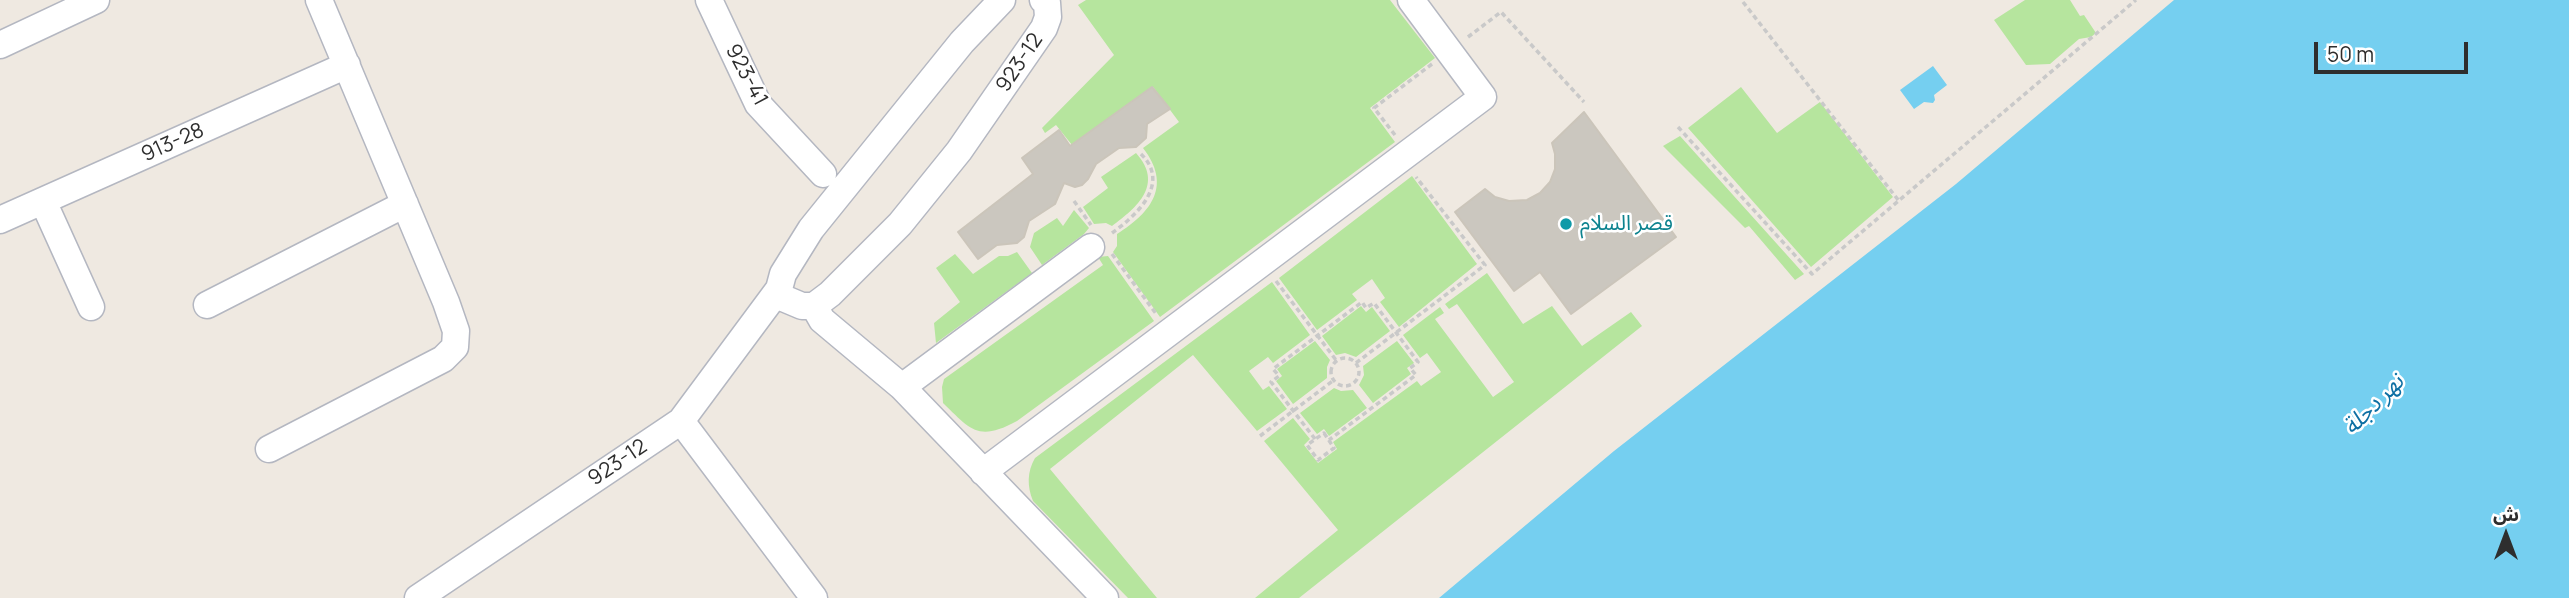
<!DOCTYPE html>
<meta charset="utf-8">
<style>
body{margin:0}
#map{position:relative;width:2569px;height:598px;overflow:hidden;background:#efe9e1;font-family:Manrope,"Noto Sans Arabic",sans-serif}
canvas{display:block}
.north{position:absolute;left:2471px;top:500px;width:70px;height:70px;-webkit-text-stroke:5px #fff;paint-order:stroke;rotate:0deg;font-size:19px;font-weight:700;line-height:28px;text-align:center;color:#2e2e2e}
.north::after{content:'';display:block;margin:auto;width:24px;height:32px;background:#2e2e2e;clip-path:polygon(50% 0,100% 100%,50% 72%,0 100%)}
.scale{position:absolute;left:2314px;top:42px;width:154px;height:32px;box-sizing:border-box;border:4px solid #2e2e2e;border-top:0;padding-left:9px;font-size:21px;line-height:24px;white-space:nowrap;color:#2e2e2e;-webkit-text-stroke:5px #fff;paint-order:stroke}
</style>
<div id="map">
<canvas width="2569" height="598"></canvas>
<div class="north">ش</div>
<div class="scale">50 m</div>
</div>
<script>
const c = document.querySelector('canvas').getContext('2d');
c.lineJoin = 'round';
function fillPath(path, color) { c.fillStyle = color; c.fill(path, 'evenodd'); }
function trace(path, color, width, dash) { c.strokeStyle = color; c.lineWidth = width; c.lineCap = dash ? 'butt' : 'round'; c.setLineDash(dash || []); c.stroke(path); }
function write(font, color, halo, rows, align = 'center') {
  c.font = font + ' Manrope,"Noto Sans Arabic",sans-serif'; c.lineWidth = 5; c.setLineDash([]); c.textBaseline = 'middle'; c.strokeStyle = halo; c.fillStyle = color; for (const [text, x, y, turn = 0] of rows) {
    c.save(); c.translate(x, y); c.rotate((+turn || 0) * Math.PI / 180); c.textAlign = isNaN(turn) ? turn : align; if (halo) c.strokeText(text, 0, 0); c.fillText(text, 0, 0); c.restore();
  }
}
fillPath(new Path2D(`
 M1086 0H1390L1435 58 1370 108 1395 142 1160 317 1113 252 1117 246V234C1152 212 1172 185 1143 148L1179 122 1153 87 1072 145 1056 125 1045 133 1042 128 1114 55 1078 5Z
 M2025 0H2070L2080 16 2084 15 2096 33 2091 37 2079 39 2050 64 2026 65 1994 20Z
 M1741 87 1777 133 1820 102 1893 197 1811 267 1688 128Z
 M1680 136 1804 274 1795 280 1749 226 1745 228 1663 146Z
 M1136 153C1164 184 1138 207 1112 226L1106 223 1094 224 1083 207 1108 188 1101 177Z
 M1412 176 1477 264 1399 327 1380 302 1385 298 1372 279 1352 294 1357 300 1317 330 1279 278Z
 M1074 210 1089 228 1084 234 1042 265 1030 247 1034 233 1057 218 1063 226Z
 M1017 252 1032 273 936 343 934 323 960 302 936 268 955 254 973 274 999 256H1008Z
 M1108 256 1154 321 1017 421C978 442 971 430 943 403L942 387 944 379 1103 265 1098 257Z
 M1487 273 1523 324 1552 306 1582 346 1631 312 1642 326 1299 598H1255L1338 530 1264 441 1293 418 1310 439 1304 445 1318 463 1337 449 1333 442 1417 381 1421 386 1441 372 1427 353 1420 358 1403 335 1440 307 1444 313 1435 319 1493 397 1514 382 1457 304 1449 309 1445 304Z
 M1272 282 1310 335 1273 363 1268 357 1249 371 1263 390 1269 386 1287 409 1257 431 1193 355 1050 469 1157 598H1128L1033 501C1027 486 1027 472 1035 458Z
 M1361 306 1366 312 1372 307 1390 331 1356 357 1345 353 1336 355 1322 336Z
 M1315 341 1330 360 1327 367V378L1293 404 1276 381 1282 376 1277 369Z
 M1397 341 1414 363 1407 368 1411 374 1373 403 1359 385 1364 375 1363 366Z
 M1334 388 1341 391 1353 390 1367 408 1329 436 1324 429 1317 434 1300 413Z`), '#b6e59e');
fillPath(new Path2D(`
 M2174 0H2569V598H1439L1614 451 1956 184Z
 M1933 66 1947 85 1934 95 1935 100 1933 103 1924 102 1914 109 1900 90Z`), '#75cff0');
const building = new Path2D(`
 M1152 87 1170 109 1147 124 1146 138 1136 147 1119 148 1096 164 1088 179 1082 185 1075 187 1064 183 1055 204 1029 221 1024 237 1017 243 997 245 978 259 958 232 1033 174 1022 158 1059 130 1070 146Z
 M1584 112 1676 237 1571 314 1540 272 1514 291 1455 212 1485 189 1495 197 1509 201 1527 200 1540 193 1550 182 1555 169V154L1552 143Z`);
fillPath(building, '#cbc7bf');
trace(building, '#cbc5ba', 2);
const minor = new Path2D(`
 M709 0 758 104 823 174
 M1002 0 962 42 811 229 783 274 779 289 783 298 802 306H814L830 294 900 224 959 151 1044 28 1048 17 1047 3 1043 0
 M0 45 96 0
 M43 201 91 307
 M0 220 347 65
 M207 305 405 204
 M814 306 822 320 902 387 1105 598
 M902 387 1091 247
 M681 421 814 598
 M269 449 443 359 455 347 456 331 446 302 319 0
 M983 472 1483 97 1411 0
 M418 598 681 421 779 289`);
trace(minor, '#b4b7c1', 29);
trace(new Path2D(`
 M1743 2 1899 201
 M1468 37 1501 12 1584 102
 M1678 127 1812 274 2136 0
 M1395 135 1374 108 1432 64
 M1074 201 1091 225
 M1112 233C1137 215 1172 183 1140 153
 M1112 254 1157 315
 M1276 281 1336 360
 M1331 372a14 14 0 1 1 28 0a14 14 0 1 1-28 0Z
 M1356 363 1485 265 1416 177
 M1324 433 1334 448 1318 460 1307 445Z
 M1260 436 1334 380
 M1315 439 1271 382 1279 376 1273 369 1362 302 1366 308 1374 303 1418 362 1410 368 1416 375 1329 440`), '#c9c9c9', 3.5, [5, 3.5]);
trace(minor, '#fff', 26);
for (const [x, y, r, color] of [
 [1566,224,7,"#0f9aa8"]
]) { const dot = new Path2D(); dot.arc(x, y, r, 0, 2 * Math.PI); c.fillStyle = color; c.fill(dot); trace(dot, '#fff', 2.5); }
write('21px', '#2e2e2e', '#fff', [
 ["923-12",1020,63,-56],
 ["923-41",746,75,62],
 ["913-28",173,143,-24],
 ["923-12",618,463,-34]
]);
write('21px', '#0d838f', '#fff', [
 ["قصر السلام",1580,224]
], 'left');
write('italic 23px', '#0d6fa3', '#fff', [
 ["نهر دجلة",2374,405,-45]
]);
</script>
